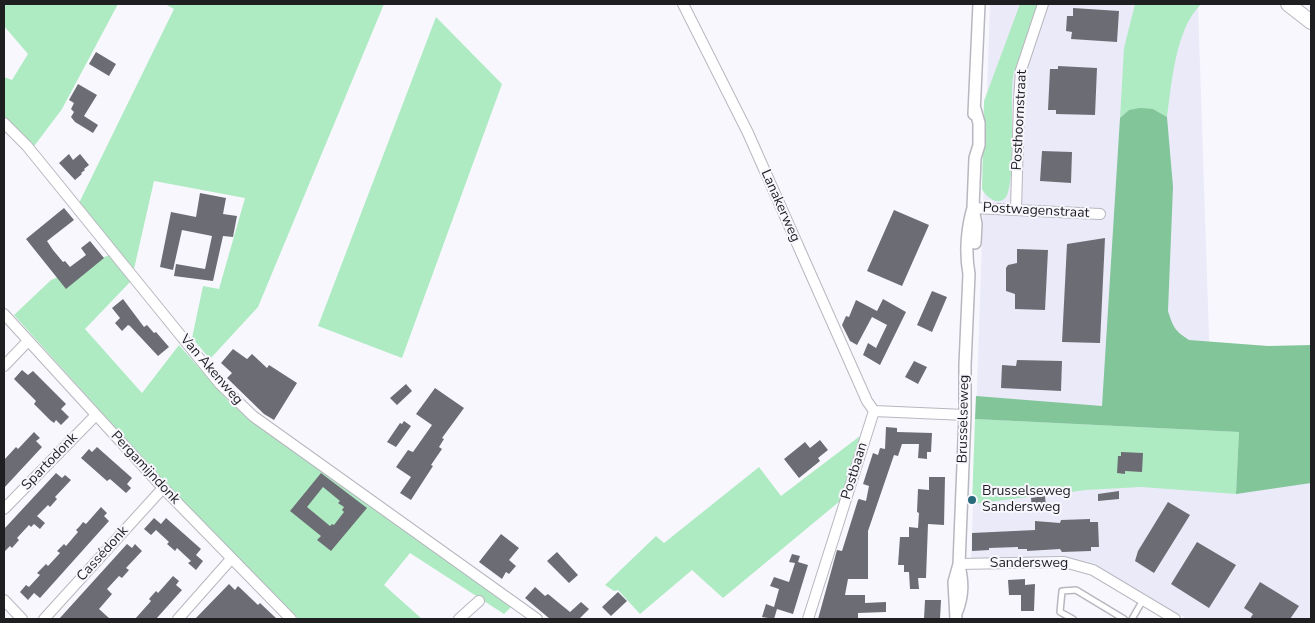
<!DOCTYPE html>
<meta charset="utf-8">
<style>
body{margin:0}
#map{position:relative;width:1315px;height:623px;overflow:hidden;background:#f8f7fe;font-family:"Nunito Sans",sans-serif}
canvas{display:block}
.frame{position:absolute;inset:0;border:5px solid #1f1f22;pointer-events:none}
</style>
<div id="map">
<canvas width="1315" height="623"></canvas>
<div class="frame"></div>
</div>
<script>
const c = document.querySelector('canvas').getContext('2d');
c.lineJoin = 'round';
function fillPath(path, color) { c.fillStyle = color; c.fill(path, 'evenodd'); }
function trace(path, color, width, dash) { c.strokeStyle = color; c.lineWidth = width; c.lineCap = dash ? 'butt' : 'round'; c.setLineDash(dash || []); c.stroke(path); }
function write(font, color, halo, rows, align = 'center') {
  c.font = font + ' "Nunito Sans",sans-serif'; c.lineWidth = 4; c.setLineDash([]); c.textBaseline = 'middle'; c.strokeStyle = halo; c.fillStyle = color; for (const [text, x, y, turn = 0] of rows) {
    c.save(); c.translate(x, y); c.rotate((+turn || 0) * Math.PI / 180); c.textAlign = isNaN(turn) ? turn : align; if (halo) c.strokeText(text, 0, 0); c.fillText(text, 0, 0); c.restore();
  }
}
fillPath(new Path2D(`
 M990 4H1198L1211 397 1311 419V619H1187L1089 564 971 562Z`), '#ebeaf9');
fillPath(new Path2D(`
 M4 4H118L62 109 32 149 4 121V77L12 80 28 54 4 26Z
 M165 4H384L258 307 210 359 192 338 203 286 219 289 245 198 154 181 134 269 79 203 174 9Z
 M1020 4H1038C1032 21 1026 38 1020 55 1018 62 1014 70 1013 77 1010 99 1016 183 1006 197 998 207 986 197 982 189L984 101Z
 M1135 4H1201C1175 30 1172 82 1167 117L1153 109 1129 110 1120 118 1124 48Z
 M436 17 502 84 402 358 318 326Z
 M109 255 131 281 85 329 142 393 179 345 230 403 262 428 511 607 504 614 410 553 384 585 422 619H299L192 513 14 315 51 280Z
 M975 419 1239 432 1236 494 1141 487 1086 490 972 504Z
 M860 436 840 501 723 598 692 570 640 614 618 590 614 591 605 585 656 536 664 543 759 467 781 496Z`), '#aeebc2');
fillPath(new Path2D(`
 M1140 108 1153 109 1167 117 1173 187 1168 311C1173 327 1175 331 1189 340L1268 346 1311 345V483L1236 494 1239 432 975 419 976 396 1102 406 1120 118 1129 110Z`), '#81c599');
fillPath(new Path2D(`
 M1073 8 1119 11 1117 42 1071 39 1072 32 1066 31 1067 16H1073Z
 M96 52 116 64 109 76 89 64Z
 M1058 66 1097 68 1095 115 1056 114V110H1048L1050 69H1058Z
 M78 84 97 95 84 116 98 125 93 133 75 122 71 117 74 112 71 109 74 103 69 100Z
 M1042 151 1072 152 1071 183 1040 181Z
 M69 154 73 160 80 154 89 165 84 169 85 170 81 173 82 174 75 180 59 163Z
 M200 193 226 198 223 214 237 216 233 237 223 236 213 281 174 276 176 264 205 269 212 236 182 230 173 270 160 267 171 212 196 217Z
 M64 208 74 220 47 241 53 250 63 262 65 261 70 267 86 255 81 248 90 241 104 258 66 289 26 239Z
 M894 210 929 225 902 286 867 271Z
 M1105 238 1100 343 1062 342 1067 244Z
 M1017 249 1048 250 1045 310 1015 309V294L1006 291V268L1008 265 1017 263Z
 M932 291 947 297 932 332 917 325Z
 M123 299 144 327 147 325 154 333 156 332 169 347 158 356 130 326 128 325 122 331 115 323 120 318 112 308Z
 M883 299 906 312 880 365 863 355 868 343 876 348 887 325 872 317 857 345 850 341 842 325 846 316 849 317 856 300 877 311Z
 M233 349 247 359 252 354 267 368 269 365 297 383 274 420 264 414 227 378 232 373 221 363Z
 M1017 360 1062 361 1061 391 1001 388 1002 365 1016 366Z
 M914 361 927 367 918 384 905 377Z
 M22 370 28 375 33 371 66 404 61 409 69 417 61 425 56 420 54 423 50 420 34 404 36 401 14 379Z
 M406 384 412 391 397 405 390 398Z
 M435 388 464 408 442 438 444 439 439 447 442 449 431 465 433 466 411 500 400 493 411 477 396 467 408 450 413 452 432 425 416 414Z
 M404 421 411 426 396 447 387 442 400 423 402 424Z
 M886 427 897 428V432L932 433 931 452H927V459L918 458 919 444H902L898 456 894 455 868 531V579H848L845 595H865V603L886 602V612L858 613V619H818L837 550 842 551 858 500 859 499 866 501 869 486 863 484 873 453 878 455 880 448 885 449Z
 M34 432 40 438 36 441 42 447 4 488V460L16 447 18 449Z
 M820 440 828 450 818 458 820 461 799 478 784 459 805 442 810 448Z
 M97 447 132 478 127 484 131 488 126 493 110 479 107 481 81 458 89 449 92 452Z
 M1121 452 1143 453 1142 472 1125 471V474L1117 473 1118 456H1121Z
 M56 473 62 478 65 475 71 480 55 497 57 499 50 507 48 505 37 516 45 523 40 529 34 524 31 527 29 525 17 538 19 540 12 548 10 546 4 552V529Z
 M321 473 367 508 331 551 317 540 321 536 290 511ZM323 487 340 501 338 503 344 507 342 510 344 512 334 525 332 524 330 526 307 507Z
 M929 477H945L944 525 928 524 926 578H918L919 589H910L909 572H904V565H898L900 537H909V527L918 528 919 513 917 512 918 489 929 490Z
 M1119 491V499L1098 501V494Z
 M1045 496 1046 506 1032 508 1031 498Z
 M1168 502 1190 515 1154 573 1135 561 1138 551Z
 M101 507 107 513 104 516 109 521 40 598 34 593 28 600 20 592 26 585 29 587 40 575 37 573 46 564 48 566 60 553 57 551 64 544 66 546 78 532 76 530 80 526 83 522 86 524Z
 M154 518 161 524 166 518 201 549 196 555 203 561 196 570 188 563 191 561 177 548 175 551 174 550 167 544 169 542 156 530 151 535 144 529Z
 M1090 519V522H1098L1099 547H1091V551L1062 552 1060 549 1027 551V549H1018V547L989 548V550L972 551V533L1035 530V521L1060 523 1061 520Z
 M501 534 519 548 509 560 516 566 509 574 506 572 502 579 479 562Z
 M1197 542 1236 565 1209 608 1171 584Z
 M127 544 132 548 135 544 142 551 126 568 129 570 122 578 119 576 107 589 112 594 99 609 110 619H59Z
 M557 552 578 575 569 583 547 561Z
 M792 554 800 556 798 562 808 565 793 614 777 609 774 619 762 617 766 604 774 607 779 589 770 586 774 577 789 582 795 563 789 562Z
 M173 576 179 581 176 585 182 590 156 619H135L151 601 149 599 156 591 158 593Z
 M1025 579V585L1035 584 1034 611H1021V595H1009L1008 580Z
 M1260 582 1299 606 1290 619H1250L1253 614 1244 608Z
 M229 584 235 590 238 586 258 605 260 603 277 619H195Z
 M535 587 545 596 548 594 570 612 581 602 589 609 579 619H550L525 598Z
 M618 592 627 601 611 616 602 607Z
 M925 600H941L940 619H924Z`), '#6c6d74');
const service = new Path2D(`
 M1073 619 1060 612 1062 591 1076 590 1124 619
 M1132 619 1143 600`);
const minor = new Path2D(`
 M683 4 748 133 867 401 874 411
 M4 123 27 146 220 384 253 416 537 619
 M973 208 1100 214
 M1016 209 1019 101 1021 70 1043 4
 M4 314 163 488 291 619
 M4 366 28 341
 M874 411 965 415
 M4 509 96 415
 M959 564 1064 562 1093 570 1175 619
 M4 600 22 619
 M44 619 163 488
 M178 619 231 559
 M459 619 479 601
 M808 619 874 411`);
const tertiary = new Path2D(`
 M974 114 979 4
 M975 243 976 224 973 208 975 158 979 145V123L975 109
 M957 611C963 595 963 582 959 566
 M956 619 954 582 959 564 965 415V365L969 274C965 253 967 228 973 208`);
const secondary = new Path2D(`
 M1288 4 1311 22`);
trace(service, '#b7b7bf', 8);
trace(minor, '#b7b7bf', 12);
trace(tertiary, '#b7b7bf', 14);
trace(secondary, '#b7b7bf', 16);
trace(service, '#fff', 5);
trace(minor, '#fff', 10);
trace(tertiary, '#fff', 11);
trace(secondary, '#fff', 14);
for (const [x, y, r, color] of [
 [972,500,5,"#286a7c"]
]) { const dot = new Path2D(); dot.arc(x, y, r, 0, 2 * Math.PI); c.fillStyle = color; c.fill(dot); trace(dot, '#f8f7fe', 2); }
write('14px', '#1f1f22', '#f8f7fe', [
 ["Posthoornstraat",1020,120,-87],
 ["Lanakerweg",780,206,66],
 ["Postwagenstraat",1036,211,3],
 ["Van Akenweg",211,370,49],
 ["Brusselseweg",964,419,-89],
 ["Spartodonk",50,462,-46],
 ["Pergamijndonk",145,468,47],
 ["Postbaan",855,471,-73],
 ["Cassédonk",103,554,-48],
 ["Sandersweg",1029,564]
]);
write('14px', '#1f1f22', '#f8f7fe', [
 ["Brusselseweg",982,492],
 ["Sandersweg",982,508]
], 'left');
</script>
